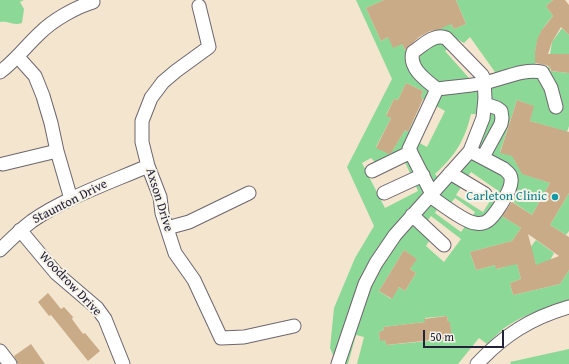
<!DOCTYPE html>
<style>
body{margin:0}
#map{position:relative;width:569px;height:364px;overflow:hidden;background:#f4e5ce;font-family:"Gentium Book Plus",serif}
canvas{display:block}
.scale{position:absolute;left:423px;top:330px;width:81px;height:18px;box-sizing:border-box;border:2px solid #22223b;border-top:0;padding-left:5px;font-size:12px;line-height:14px;white-space:nowrap;color:#22223b;-webkit-text-stroke:3px #f7f3e8;paint-order:stroke}
</style>
<div id="map">
<canvas width="569" height="364"></canvas>
<div class="scale">50 m</div>
</div>
<script>
const c = document.querySelector('canvas').getContext('2d');
c.lineJoin = 'round';
function fillPath(path, color) { c.fillStyle = color; c.fill(path, 'evenodd'); }
function trace(path, color, width, dash) { c.strokeStyle = color; c.lineWidth = width; c.lineCap = dash ? 'butt' : 'round'; c.setLineDash(dash || []); c.stroke(path); }
function write(font, color, halo, rows, align = 'center') {
  c.font = font + ' "Gentium Book Plus",serif'; c.lineWidth = 4; c.setLineDash([]); c.textBaseline = 'middle'; c.strokeStyle = halo; c.fillStyle = color; for (const [text, x, y, turn = 0] of rows) {
    c.save(); c.translate(x, y); c.rotate((+turn || 0) * Math.PI / 180); c.textAlign = isNaN(turn) ? turn : align; if (halo) c.strokeText(text, 0, 0); c.fillText(text, 0, 0); c.restore();
  }
}
fillPath(new Path2D(`
 M0 0H24L20 2 24 9 22 23C12 26 10 21 0 22Z
 M356 0H384L366 8 381 41 388 37 402 44 405 50 423 41 422 37 437 31 435 27 449 21 454 29 466 24 456 0H553L546 6 553 16C538 32 533 46 536 68L550 67V71L569 73V126L567 132 530 121 533 106 517 100 500 152 517 157 529 152 514 160 518 166 526 163 523 174 550 183 532 215 510 200 502 216 521 228 512 241 470 252 476 270 495 265 497 269 504 267 516 260 521 279 510 283 513 295 560 284 569 270V302C547 307 522 315 503 329 498 334 492 339 487 344L479 338 458 364H357L364 337 356 335 348 364H341L333 355 330 348 334 308 355 258 374 226 347 167 392 79ZM470 37 495 72 488 76 469 78 445 51 457 39 464 43ZM406 83 423 91 421 97 424 100 408 132 405 130 390 154 376 147 391 118 386 115 394 99 398 100ZM436 106 445 111 427 147 418 142ZM471 114H479L464 153 439 179 435 174C455 156 465 140 471 114ZM400 151 418 191 385 208 362 163 371 158 376 163ZM471 172 497 190 483 212 456 195ZM455 198 475 212 461 232 435 213 439 206 445 210ZM431 216 461 239 444 262 426 246 431 238 422 229ZM404 250 416 259 410 269 416 273 405 291 399 287 391 299 379 291ZM447 316 448 322H450L451 339 386 345 385 340H380L379 332 384 330 383 327 425 322V318Z
 M562 28 569 35V54H550L552 42Z
 M569 193V231L566 235 550 225Z
 M536 240 554 253 547 266 536 265 533 256 526 253Z
 M569 349V364H511L510 362Z`), '#8cd997');
fillPath(new Path2D(`
 M384 0H456L466 24 454 29 451 24 440 29 430 31 419 37 405 50 402 44 393 48 388 37 381 41 366 8Z
 M553 0H565L569 5V35L561 27 552 42 548 54H569V73L551 71 550 67 546 65 535 63V52L537 40 541 31 553 16 546 6Z
 M406 83 423 91 421 97 423 99 408 132 405 130 391 153 389 154 376 148 391 118 386 116 394 99 398 100Z
 M517 100 534 106 530 121 569 132V193L550 225 569 237V270L560 284 513 295 510 283 521 279 517 264 496 269 495 265 476 270 470 252 512 241 521 228 502 216 512 202 532 215 550 183 522 174 512 156 500 153ZM528 234 559 256 536 265Z
 M404 250 417 259 410 269 416 273 405 291 399 287 392 299 379 291Z
 M48 293 61 309 64 307 73 317 72 319 83 334 85 333 100 351 88 361 51 315 49 316 38 302Z
 M447 316 448 322H450L452 338 386 345 385 340 380 341 379 332 384 330 383 327 425 322 424 319Z
 M31 344 45 364H18L14 356Z`), '#caab87');
const minor = new Path2D(`
 M199 6 209 47 176 71 163 82 151 98 142 121V142L148 166 160 197 162 213 175 253 194 280 221 338 244 337 294 326
 M18 57 35 76 43 96 51 123 57 151 71 199
 M0 72C15 61 26 46 40 33 53 20 76 7 93 2
 M483 157 501 124 502 118 501 111 497 108 485 104
 M3 164 57 151
 M372 171 411 152
 M450 173 485 194
 M384 193 423 175
 M432 194 409 149 437 89
 M430 196C440 203 465 222 475 223 480 224 486 223 490 219 496 213 511 191 511 182 512 176 509 173 504 169L470 151
 M412 215 444 245
 M167 228 189 222 249 193
 M20 230 56 273 97 308 105 319 123 364
 M0 250C10 240 20 230 32 221 65 198 111 182 148 166
 M0 351 10 364
 M338 364 365 284 376 263 395 235 470 151 483 118 485 98 484 79 482 75 446 38C434 33 422 46 413 52 408 68 426 80 437 89 453 87 469 86 484 83 503 79 523 68 542 72L551 88 556 107
 M477 364C504 335 531 318 569 307`);
trace(minor, '#6c666e', 15);
trace(minor, '#fff', 13);
for (const [x, y, r, color] of [
 [555,197,4,"#0f9aa8"]
]) { const dot = new Path2D(); dot.arc(x, y, r, 0, 2 * Math.PI); c.fillStyle = color; c.fill(dot); trace(dot, '#f7f3e8', 1.5); }
write('13px', '#0d838f', '#f7f3e8', [
 ["Carleton Clinic",547,197]
], 'right');
write('13px', '#22223b', '#f7f3e8', [
 ["Axson Drive",159,200,73],
 ["Staunton Drive",70,202,-27],
 ["Woodrow Drive",70,284,46]
]);
</script>
